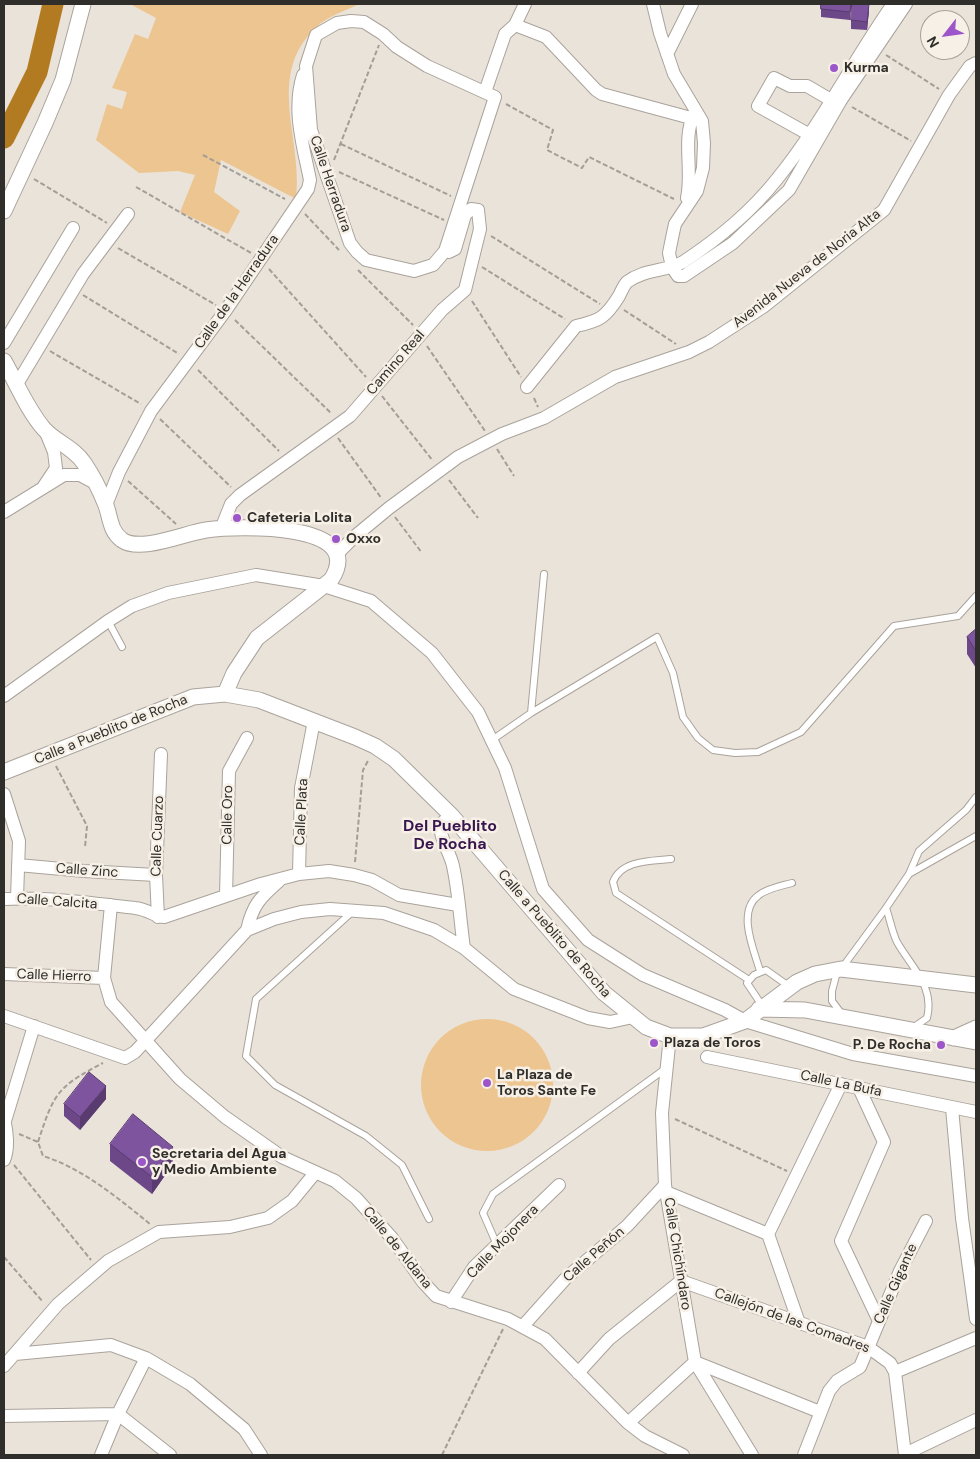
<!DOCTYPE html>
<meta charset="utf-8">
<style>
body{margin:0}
#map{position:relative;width:980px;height:1459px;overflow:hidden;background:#eae3da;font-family:"DM Sans",sans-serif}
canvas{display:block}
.frame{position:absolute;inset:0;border:5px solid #302e2a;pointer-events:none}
.north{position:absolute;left:920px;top:10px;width:50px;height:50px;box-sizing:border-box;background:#f7f0e7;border:1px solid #a7a29b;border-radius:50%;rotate:240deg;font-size:14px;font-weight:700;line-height:20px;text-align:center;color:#302e2a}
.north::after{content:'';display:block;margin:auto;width:18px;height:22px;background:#9c56ca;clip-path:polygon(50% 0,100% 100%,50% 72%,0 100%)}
</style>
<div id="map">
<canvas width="980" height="1459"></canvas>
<div class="frame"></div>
<div class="north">N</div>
</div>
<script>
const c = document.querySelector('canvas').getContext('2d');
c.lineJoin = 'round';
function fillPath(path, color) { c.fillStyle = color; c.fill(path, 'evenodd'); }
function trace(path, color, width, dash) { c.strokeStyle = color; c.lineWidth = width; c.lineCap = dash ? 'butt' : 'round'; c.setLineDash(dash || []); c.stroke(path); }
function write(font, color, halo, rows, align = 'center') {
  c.font = font + ' "DM Sans",sans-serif'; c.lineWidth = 5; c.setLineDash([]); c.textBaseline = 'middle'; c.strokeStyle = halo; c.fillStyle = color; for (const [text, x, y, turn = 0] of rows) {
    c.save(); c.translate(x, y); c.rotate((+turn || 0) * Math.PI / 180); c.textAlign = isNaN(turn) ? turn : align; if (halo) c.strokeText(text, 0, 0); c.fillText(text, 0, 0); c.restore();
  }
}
fillPath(new Path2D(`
 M130 4H359C347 10 332 15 321 23 262 72 304 138 296 199L221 160 214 192 240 211 228 234 180 212 195 175 178 171 139 173 96 140 107 104 122 109 127 92 112 88 135 34 148 39 156 18Z
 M421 1085a66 66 0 1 1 132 0a66 66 0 1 1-132 0Z`), '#edc590');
trace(new Path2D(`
 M4 138 37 72 53 4`), '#b37b21', 21);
const service = new Path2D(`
 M108 621 122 647
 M531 713 544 574
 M492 740 531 713 657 637 673 673 683 717 698 738 713 750 735 753 758 752 801 732 894 626 958 616 976 596
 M671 859C651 861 621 860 613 882L616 893 749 980
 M909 874 976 836
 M886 908C890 919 892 932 897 942 911 967 935 986 927 1018L914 1027
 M352 912 256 999 246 1056 275 1085 366 1136 402 1165 429 1219
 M760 971C754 950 736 911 759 895 768 888 781 886 792 883
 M763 1007 747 983 754 975 766 970 790 987
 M841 1013 832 1001V991L836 976 886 908 909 874 919 851 966 810 976 797
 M497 1245 483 1213 493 1194 665 1069`);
const minor = new Path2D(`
 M653 4 660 33 674 74 702 121 704 143 703 168 697 191 675 224 672 238 669 253 672 267 678 276H684L733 243 789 190 841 100 906 4
 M351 21 364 22 383 34 397 47 427 66 495 97 445 251 433 265 414 271 366 260 357 252 350 243 311 130 306 66 316 35 337 23Z
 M515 25 546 37 596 90 602 94 702 121
 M667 54 692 4
 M485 92 505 34 515 25 525 4
 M810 135 758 106 774 78 790 86H807L831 100
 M687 198C693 170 682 139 694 114
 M4 343 73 228
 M17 384 83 274 128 214
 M527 387 576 326C600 321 606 317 619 296 621 292 624 285 627 282 644 269 665 272 683 262 718 239 751 212 777 179 821 125 853 61 893 4
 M44 486 56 468 54 452 45 430
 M106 505 119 472 151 411 226 310 308 189 310 180C303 145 292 110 303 75
 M4 512 64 475H80L95 483
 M221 529 231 504 240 495 350 416 442 310 465 290 480 229 478 210 471 209 465 215 455 249 449 252 445 251
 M337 554 354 537 389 508 458 457 502 434 544 418 615 377 689 352 709 342 763 307 884 210 949 95 970 66 976 63
 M4 696 108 621 132 606 168 593 256 575 324 586 371 601 432 653 478 712 505 768 543 889 588 940 643 975 725 1010 745 1021 853 1054 976 1076
 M4 794 19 841 17 898
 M451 815 440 825C440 840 450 852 453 866 459 893 460 921 464 948L514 989 588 1018 610 1022 633 1017
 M18 865 84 871 156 875
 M299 874 301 788 314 721
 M226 896 229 771 247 738
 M4 899C47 897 92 903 135 908 147 909 156 917 164 917L261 884 299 874 329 871 354 875 372 880 399 895 458 905
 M111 905 104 978 111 1002 180 1079 225 1117 282 1157 335 1181 356 1198 392 1238 423 1282 436 1296 508 1319 545 1339 628 1423 645 1436 683 1455
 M158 917 156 875 161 754
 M247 930C253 904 260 898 279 881
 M4 974 104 978
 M4 1016 125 1058 135 1052 247 930 274 919 301 912 330 909 384 913 434 930 464 948
 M670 1036 662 1113 665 1185 695 1362 752 1455
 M707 1057 976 1112
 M859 1088 884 1142 841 1241 879 1321
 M952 1108 962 1218 976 1319
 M4 1119C7 1130 9 1149 4 1160
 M5 1121 34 1026
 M666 1192 768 1234
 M451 1302 474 1267 559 1185
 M799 1323 768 1234 841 1084
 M523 1326 566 1278 627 1226 665 1185
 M15 1354 111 1345 146 1358 190 1384 244 1429 261 1455
 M4 1366 58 1304 108 1261 159 1232 230 1227 268 1218 292 1201 315 1173
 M895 1372 976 1338
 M578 1373 609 1339 681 1281 868 1347 890 1363 895 1372 905 1455
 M4 1416 118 1414 170 1455
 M628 1423 695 1362 820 1412
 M905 1454 976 1420
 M101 1455 118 1414 146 1358
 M804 1455 829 1391 837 1381 860 1367 900 1271 926 1221`);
const tertiary = new Path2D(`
 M4 211 45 123 63 80 83 4
 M4 361C17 384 27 409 44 429 56 442 74 448 84 463 92 475 100 490 105 503 111 517 109 530 122 540 140 553 185 533 206 530 236 526 369 521 331 580L257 638 234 673 225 694
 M4 772 193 697 225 694 259 700 355 737 375 746 394 759 451 815 604 993 646 1027 670 1036H703L745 1021 797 982 815 974 841 969 976 985
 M759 1009 805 1010 976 1042
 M954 1038 976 1028`);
trace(service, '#aaa39b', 8);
trace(minor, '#aaa39b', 14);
trace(tertiary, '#aaa39b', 17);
trace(new Path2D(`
 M886 55 939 89
 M506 104 553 130 547 150 582 168 589 157 674 199
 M852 107 911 141
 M341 144 451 196
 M203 155 285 199
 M334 160 379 45
 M339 172 444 220
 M34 179 107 223
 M136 187 251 253
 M305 214 339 250
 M491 236 600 304
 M118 248 216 305
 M482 267 565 319
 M269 269 366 377
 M358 270 413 325
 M83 295 179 354
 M472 301 521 377
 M624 310 676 344
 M235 320 332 414
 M427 346 485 431
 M50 351 141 404
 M198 370 279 451
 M382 396 433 461
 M534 398 538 407
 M160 419 231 487
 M338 438 382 499
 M497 449 514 476
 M449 480 478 518
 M128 481 176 524
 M395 517 422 553
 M56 766 87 826 85 847
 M355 862 363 770 369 759
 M675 1119 787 1171
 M19 1134 38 1142 43 1156C82 1168 118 1198 150 1224
 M38 1142C54 1093 57 1087 103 1063
 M14 1165 91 1260
 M4 1257 43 1302
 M442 1455 503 1329`), '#a39e97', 2, [5, 2.5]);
trace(service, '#fff', 6);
trace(minor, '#fff', 12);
trace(tertiary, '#fff', 15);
fillPath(new Path2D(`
 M821 4H851L850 20 821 17Z
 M869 10 867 30 851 29V20Z
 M976 629V668L967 654V637Z
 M106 1099 80 1130 64 1116V1104Z
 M110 1144 173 1164 152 1194 110 1161Z`), '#6d4888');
fillPath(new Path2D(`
 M869 4V10L867 30V22Z
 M106 1086V1099L80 1130V1117Z
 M173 1147V1164L152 1194V1177Z`), '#593b6f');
const building = new Path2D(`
 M821 4H851L850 12 821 9Z
 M852 4H869L867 22 851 20Z
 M976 629V651L967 637Z
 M89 1072 106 1086 80 1117 64 1104Z
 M133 1114 173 1147 152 1177 110 1144Z`);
fillPath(building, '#7f549e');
trace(building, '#593b6f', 1);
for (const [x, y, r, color] of [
 [834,68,5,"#9c56ca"],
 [237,518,5,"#9c56ca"],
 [336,539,5,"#9c56ca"],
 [654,1043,5,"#9c56ca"],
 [941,1045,5,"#9c56ca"],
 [487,1083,5,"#9c56ca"],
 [142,1162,5,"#9c56ca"]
]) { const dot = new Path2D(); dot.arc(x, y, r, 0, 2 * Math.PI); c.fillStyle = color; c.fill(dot); trace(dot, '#f7f0e7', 2); }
write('bold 14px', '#302e2a', '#f7f0e7', [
 ["Kurma",844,68],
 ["Cafeteria Lolita",247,518],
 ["Oxxo",346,539],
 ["Plaza de Toros",664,1043],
 ["P. De Rocha",931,1045,"right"],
 ["La Plaza de",497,1075],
 ["Toros Sante Fe",497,1091],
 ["Secretaria del Agua",152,1154],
 ["y Medio Ambiente",152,1170]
], 'left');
write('14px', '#302e2a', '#f7f0e7', [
 ["Calle Herradura",330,184,71],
 ["Avenida Nueva de Noria Alta",807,269,-38],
 ["Calle de la Herradura",237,292,-55],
 ["Camino Real",396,363,-49],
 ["Calle a Pueblito de Rocha",111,730,-22],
 ["Calle Plata",302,812,-87],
 ["Calle Oro",228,815,-89],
 ["Calle Cuarzo",158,836,-88],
 ["Calle Zinc",87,871,4],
 ["Calle Calcita",57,902,4],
 ["Calle a Pueblito de Rocha",554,934,49],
 ["Calle Hierro",54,976,2],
 ["Calle La Bufa",841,1084,12],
 ["Calle Mojonera",503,1242,-46],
 ["Calle de Aldana",397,1248,51],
 ["Calle Chichíndaro",677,1254,81],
 ["Calle Peñón",594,1255,-41],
 ["Calle Gigante",896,1284,-66],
 ["Callejón de las Comadres",792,1321,20]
]);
write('bold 16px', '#39174e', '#f7f0e7', [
 ["Del Pueblito",450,827],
 ["De Rocha",450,845]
]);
</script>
